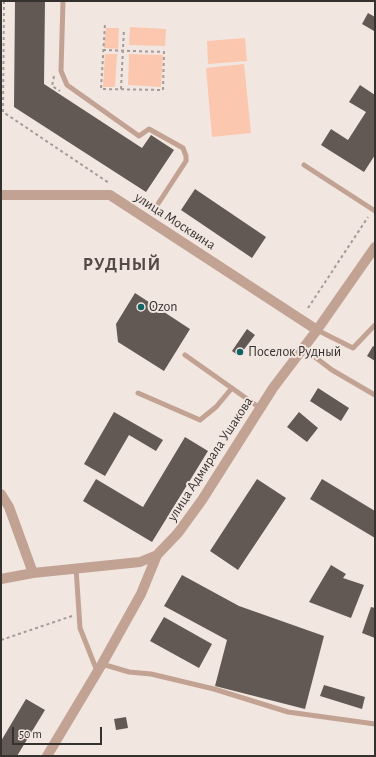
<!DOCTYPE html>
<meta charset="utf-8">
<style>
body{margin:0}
#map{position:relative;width:376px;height:757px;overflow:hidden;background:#f2e6e1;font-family:"Alegreya Sans",sans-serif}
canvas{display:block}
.frame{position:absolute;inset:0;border:2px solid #35312f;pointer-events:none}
.scale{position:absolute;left:12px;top:727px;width:90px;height:18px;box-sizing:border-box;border:2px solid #35312f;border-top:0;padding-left:5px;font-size:12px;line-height:14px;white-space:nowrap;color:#35312f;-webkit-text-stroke:3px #f2e6e1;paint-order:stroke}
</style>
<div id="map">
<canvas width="376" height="757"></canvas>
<div class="frame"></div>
<div class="scale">50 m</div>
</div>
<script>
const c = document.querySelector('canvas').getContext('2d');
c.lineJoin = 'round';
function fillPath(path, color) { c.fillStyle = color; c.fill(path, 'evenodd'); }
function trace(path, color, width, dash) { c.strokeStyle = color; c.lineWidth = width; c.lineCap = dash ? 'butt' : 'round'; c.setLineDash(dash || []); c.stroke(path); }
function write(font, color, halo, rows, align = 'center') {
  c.font = font + ' "Alegreya Sans",sans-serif'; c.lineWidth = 4; c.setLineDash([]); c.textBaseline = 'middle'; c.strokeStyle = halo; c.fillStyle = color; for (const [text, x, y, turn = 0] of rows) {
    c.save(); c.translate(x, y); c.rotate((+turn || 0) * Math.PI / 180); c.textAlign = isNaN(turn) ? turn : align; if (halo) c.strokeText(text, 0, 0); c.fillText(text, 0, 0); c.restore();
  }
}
fillPath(new Path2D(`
 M130 27 166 29 165 46 129 45Z
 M106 28H119L118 49 104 48Z
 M245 38 247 61 208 64 207 41Z
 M105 54H117L115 87H103Z
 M129 54 163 55 161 87 128 85Z
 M244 64 251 133 212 137 206 68Z`), '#fbc7ae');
fillPath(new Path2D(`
 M15 1H45L44 84 142 148 151 135 174 150 146 192 14 107Z
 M368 13 375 17 374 31 362 24Z
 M360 85 375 95V155L364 172 321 145 331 129 348 140 366 112 349 102Z
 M195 189 266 237 252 258 181 210Z
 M135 293 190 329 164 371 118 342 116 324Z
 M247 329 255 335 239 356 232 351Z
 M373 346 375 347V361L367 356Z
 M318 388 349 408 341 421 310 401Z
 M114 412 163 440 156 451 129 435 105 476 84 464Z
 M299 412 318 428 307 442 287 427Z
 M185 437 208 451 152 542 83 501 96 479 143 507Z
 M257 479 286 498 238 570 210 551Z
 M322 479 375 511V538L310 499Z
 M331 565 346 574 343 578 364 585 351 618 309 602Z
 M182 575 239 606 324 636 305 709 215 686 227 640 164 606Z
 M371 607 375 608V638L362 633Z
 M164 617 212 644 199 668 150 641Z
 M324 685 365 697 362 709 320 696Z
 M26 699 45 710 17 756H1V741Z
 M126 717 128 728 116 730 114 719Z`), '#625954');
trace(new Path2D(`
 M4 1 3 112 109 183
 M103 50 164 52 163 90 101 89 105 24
 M54 76 52 86 60 91
 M121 89 124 29
 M308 308 368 217
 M1 640 72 616`), '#a49b98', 2, [3, 3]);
trace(new Path2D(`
 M63 1 61 71 67 85 139 136 149 129 183 148 186 156V161L154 210
 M304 165 375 211
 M317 330 353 348 375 325
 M303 348 332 370 375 395
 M185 355 260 408
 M138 393 200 420 216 407 232 388
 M76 568 80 628 97 671
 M102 664 129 672 151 674 214 689 288 712 375 724`), '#c1a293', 5);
trace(new Path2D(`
 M1 195H110L317 330
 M1 494 9 507 33 573
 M1 579 33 573 140 562 157 555 178 533 202 500 273 388 317 330 375 247
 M47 756 102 664 141 594 157 555`), '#c1a293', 10);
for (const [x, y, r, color] of [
 [141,307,4,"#126364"],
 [240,352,4,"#126364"]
]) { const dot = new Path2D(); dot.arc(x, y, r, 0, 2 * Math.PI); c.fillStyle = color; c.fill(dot); trace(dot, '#f2e6e1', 1.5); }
write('14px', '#35312f', '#f2e6e1', [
 ["улица Москвина",175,221,33],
 ["улица Адмирала Ушакова",210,459,-57]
]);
write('14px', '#35312f', '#f2e6e1', [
 ["Ozon",149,307],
 ["Поселок Рудный",248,352]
], 'left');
c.letterSpacing = '1px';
write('bold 18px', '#544a46', '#f2e6e1', [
 ["РУДНЫЙ",122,265]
]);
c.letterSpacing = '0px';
</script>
